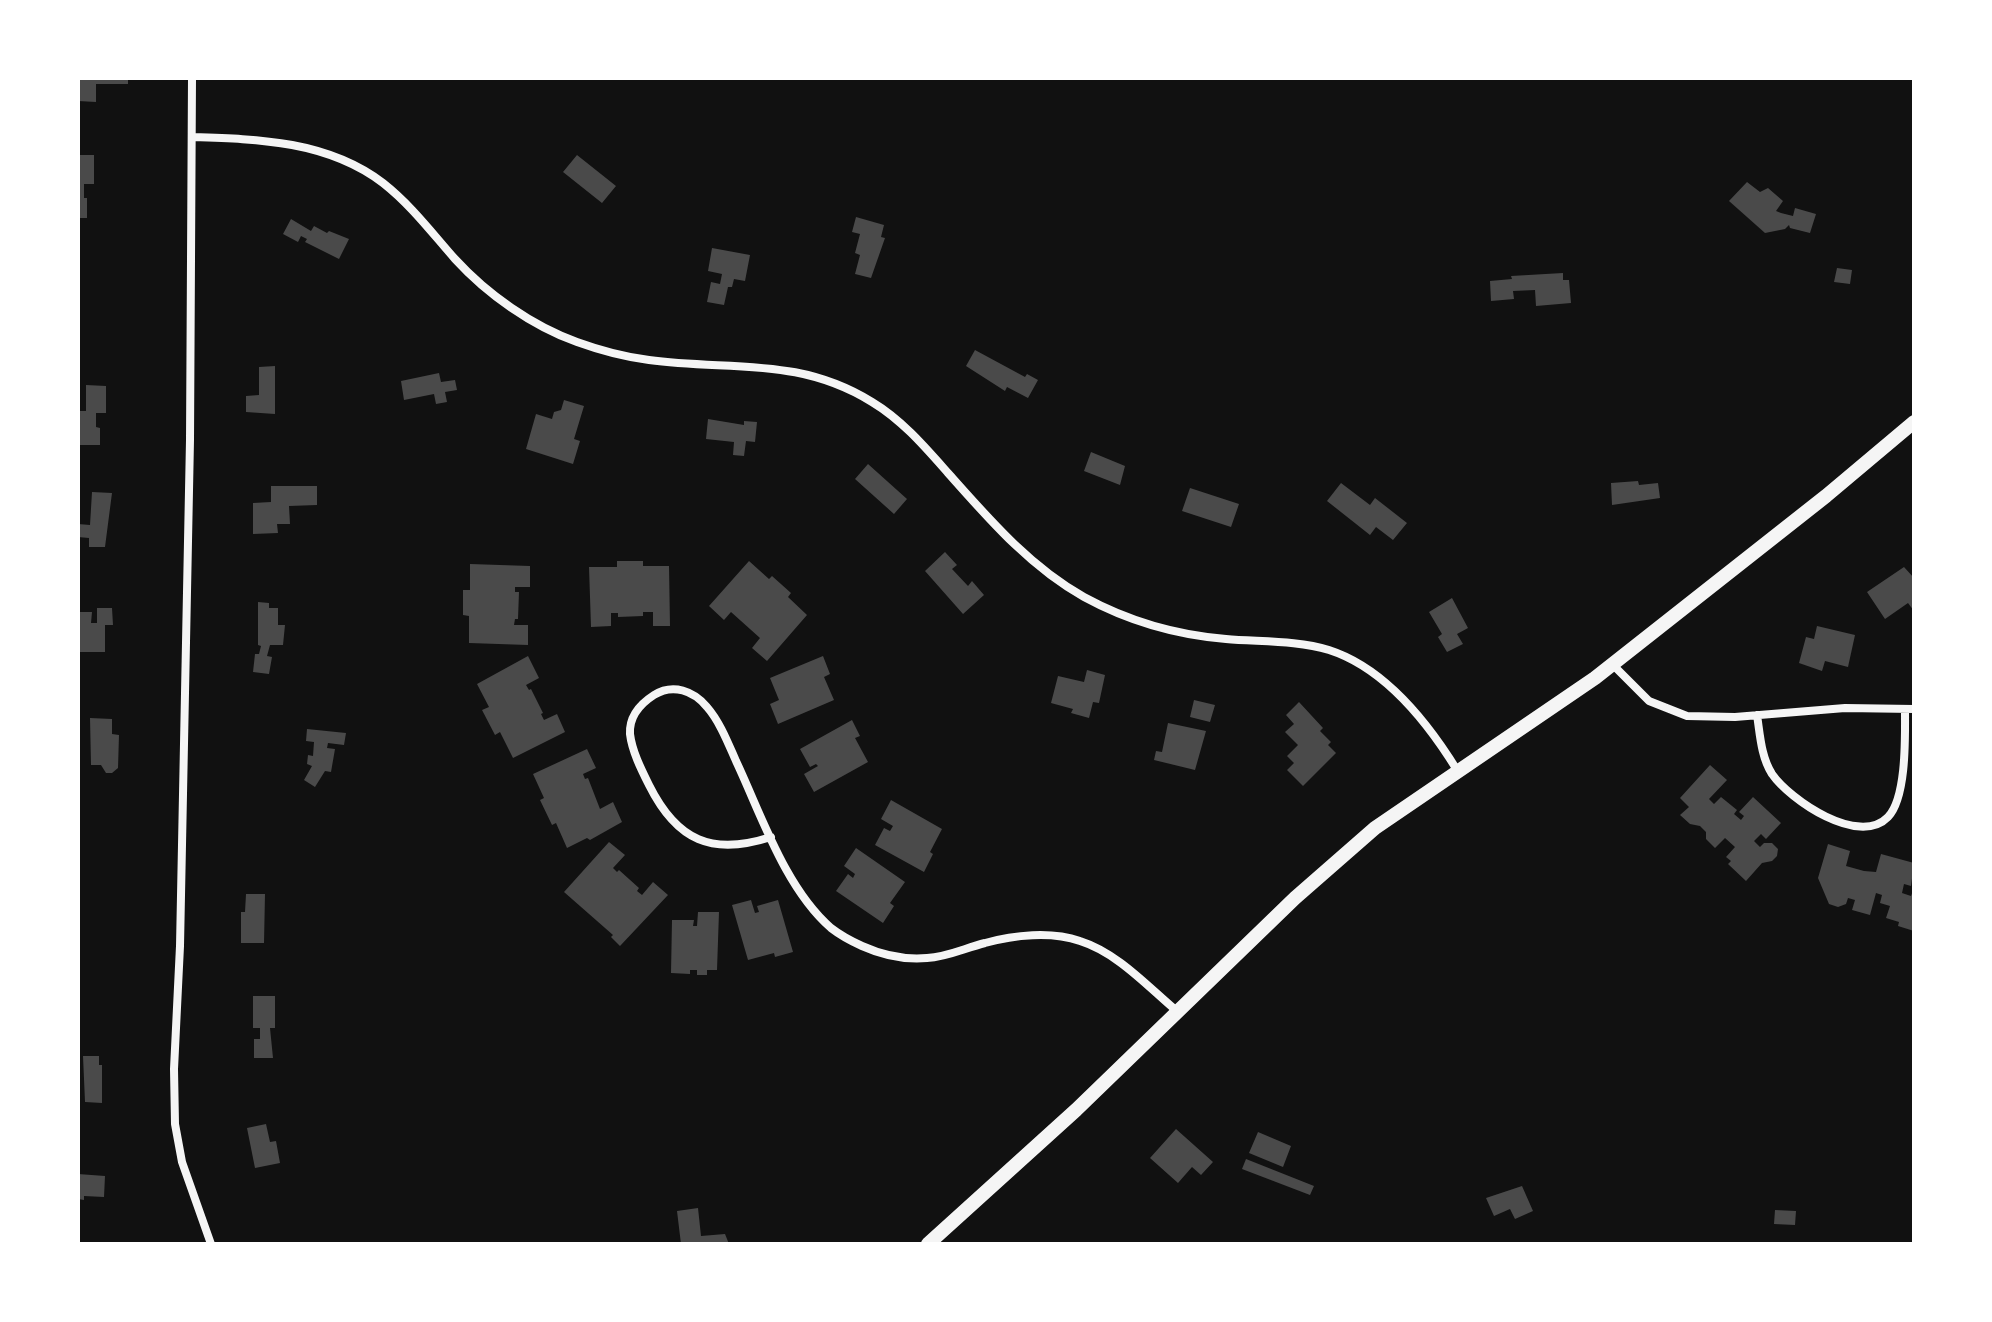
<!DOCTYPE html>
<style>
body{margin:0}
#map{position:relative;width:1992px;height:1322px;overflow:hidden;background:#111;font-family:"Alegreya Sans",sans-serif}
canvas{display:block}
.frame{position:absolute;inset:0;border:80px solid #fff;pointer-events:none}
</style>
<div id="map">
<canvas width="1992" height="1322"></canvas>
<div class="frame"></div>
</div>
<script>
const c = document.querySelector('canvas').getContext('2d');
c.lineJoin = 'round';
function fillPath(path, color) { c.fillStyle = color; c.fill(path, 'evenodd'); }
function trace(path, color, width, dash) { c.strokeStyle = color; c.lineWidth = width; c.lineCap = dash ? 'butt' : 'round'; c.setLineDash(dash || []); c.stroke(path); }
fillPath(new Path2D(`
 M78 78H128V84H96V102L78 101Z
 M78 155H94V184H84V198H87V218H78Z
 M577 155 616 186 602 203 563 172Z
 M1747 182 1760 192 1768 188 1783 201 1776 211 1781 213 1793 216 1795 208 1816 214 1810 233 1790 228 1789 225 1785 229 1765 233 1729 201Z
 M856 217 884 225 881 237 885 238 871 278 855 274 860 255 855 253 860 234 852 232Z
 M291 219 311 231 314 226 327 233 329 231 349 239 339 259 305 242 307 239 301 236 298 242 283 234Z
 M712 248 750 255 745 281 734 279 732 287H728L724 305 707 302 711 282 720 284 722 274 708 271Z
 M1837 268 1852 270 1850 284 1834 282Z
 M1563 273V280H1569L1571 303 1536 306 1535 290 1513 291 1514 299 1491 301 1490 281 1512 279 1511 276Z
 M975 350 1025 377 1027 374 1038 380 1028 398 1007 387 1005 391 966 366Z
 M275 366V414L246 412V396L259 395V367Z
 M439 373 441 382 455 380 457 390 445 392 447 402 436 404 434 394 404 400 401 381Z
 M86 385 106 386V413H96V427L100 428V445H80L78 411H86Z
 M564 400 584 406 574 439 580 441 573 464 526 449 536 414 552 419 554 412 561 410Z
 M708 419 744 425V421L757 422 755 442 746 441 744 456 733 455 734 442 706 439Z
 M1091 452 1125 466 1120 485 1084 471Z
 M868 464 907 499 894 514 855 479Z
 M1638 481 1639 485 1658 483 1660 498 1612 505 1611 483Z
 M1341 483 1370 505 1375 498 1407 523 1393 540 1376 527 1370 535 1327 501Z
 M271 486H317V505L289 506 290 524H277L278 533 253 534V503L271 502Z
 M1190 488 1239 504 1231 527 1182 511Z
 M92 492 112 493 105 547H89V538L78 537V524L90 525Z
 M945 552 957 565 952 569 968 586 972 581 984 595 963 614 925 571Z
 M617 561H643V566H669L670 626H653V612H643V616L618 617V613H611V626L591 627 589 567H617Z
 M749 561 769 579 772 576 791 593 788 597 807 615 767 661 752 648 760 638 731 612 724 620 709 606Z
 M470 564 530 566V587H515V592H519L518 619H515L514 625H528V645L469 643V616L463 615V590H470Z
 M1904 567 1914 578V611L1908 603 1885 619 1867 592Z
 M1452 598 1468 628 1457 634 1463 644 1447 652 1438 637 1442 634 1429 612Z
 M258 602 269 603V608H278V625H285L283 645H270L267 656 272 657 269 674 253 672 255 654H259L261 646 258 645Z
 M97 608H112L113 625H105V652H78L79 612H92L91 623H97Z
 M1817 626 1855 635 1848 667 1825 661 1822 671 1799 663 1806 637 1814 639Z
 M528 656 539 678 526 685 529 690 531 689 543 713 541 714 544 720 557 714 565 732 513 758 500 732 495 735 482 710 489 707 477 684Z
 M823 656 830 674 824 677 834 700 778 724 770 704 779 700 770 678Z
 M1087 670 1105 675 1099 703 1093 702 1089 718 1071 713 1073 709 1051 703 1058 676 1084 682Z
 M1194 700 1215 705 1210 722 1190 717Z
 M1299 702 1323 728 1320 731 1331 742 1328 745 1336 753 1303 786 1287 770 1294 763 1287 756 1298 745 1285 732 1294 724 1286 715Z
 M90 718 112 719V734L119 735 118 768 112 773H106L101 765H91Z
 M852 720 860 736 855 738 868 762 814 792 804 774 818 766 816 764 810 767 800 749Z
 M1168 723 1206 731 1195 770 1154 760 1156 751 1162 752Z
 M307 729 346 733 344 745 328 743 327 748 335 749 331 772 325 771 315 787 304 780 312 766 307 764 308 755 313 756 314 742 306 741Z
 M587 749 596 768 583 774 585 779 588 778 600 809 613 802 622 822 590 840 587 838 567 848 556 823 552 825 540 800 544 798 533 774Z
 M1710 765 1727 780 1709 799 1714 804 1721 797 1737 810 1734 814 1741 820 1744 816 1739 812 1753 797 1781 823 1766 839 1761 834 1754 841 1760 847 1764 843H1772L1778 849 1777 856 1772 861 1762 863 1746 881 1728 864 1731 861 1726 857 1735 847 1725 838 1715 848 1706 839V832L1700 826 1690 824 1680 815 1689 807 1680 798Z
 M891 800 942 829 930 852 933 854 924 872 875 845 884 828 890 831 893 826 881 819Z
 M609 842 625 855 613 868 617 872 619 870 639 888 637 891 642 895 653 882 668 895 620 946 611 937 613 935 564 892Z
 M1828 844 1850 851 1846 866 1864 871 1876 872 1881 854 1914 863 1911 886 1904 884 1902 893 1911 896 1914 888V931L1898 926 1899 922 1886 918 1890 906 1880 903 1882 895 1876 893 1870 915 1852 910 1855 900 1848 898 1846 904 1838 907 1829 904 1818 878Z
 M856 848 905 882 890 903 894 906 883 923 836 891 848 874 853 878 855 874 844 866Z
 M246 894H265L264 943H241V912H245Z
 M751 900 755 913 759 912 757 906 778 900 793 952 775 957 774 953 748 960 732 905Z
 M698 912H719L717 970H707V975H697V970H690V974L671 973 672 920H694L693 926H697Z
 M253 996H275V1028H270L273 1058H254V1039H260V1028H253Z
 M83 1056H99V1065H102V1103L85 1102Z
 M266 1124 270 1142 276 1141 280 1163 255 1168 247 1128Z
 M1176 1129 1213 1162 1201 1175 1192 1167 1178 1183 1150 1158Z
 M1258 1132 1291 1146 1283 1167 1249 1153Z
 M1246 1159 1314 1186 1310 1195 1242 1169Z
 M78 1174 105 1176 104 1197 84 1196V1200L78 1199Z
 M1522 1186 1533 1211 1515 1219 1510 1209 1494 1216 1486 1198Z
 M698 1208 701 1236 725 1234 729 1244H681L677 1211Z
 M1775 1210 1796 1211 1795 1225 1774 1224Z`), '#4a4a4a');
trace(new Path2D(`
 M192 78 190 440 180 946 174 1069 175 1124 182 1162 211 1244
 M192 137C259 139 328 141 383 183 411 205 432 233 455 259 487 294 532 326 577 342 599 350 625 357 649 360 730 371 798 356 872 402 902 420 925 447 948 473 989 519 1030 567 1084 597 1128 621 1177 635 1226 639 1259 642 1297 640 1329 650 1385 668 1428 723 1457 770
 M1612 664 1649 701 1687 716 1735 717 1845 708 1914 709
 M1757 715C1760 734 1761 757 1772 774 1790 800 1859 847 1888 817 1907 797 1905 735 1905 709
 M771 837C712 856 677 841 649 785 641 769 632 751 630 734 629 716 640 704 654 695 673 683 694 691 707 707 720 722 728 743 736 761 761 814 785 888 831 928 840 935 851 941 862 946 882 955 904 960 927 958 947 957 965 948 985 943 1014 935 1051 931 1080 941 1118 953 1148 987 1178 1012`), '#f5f5f5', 8);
trace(new Path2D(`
 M928 1244 1076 1110 1295 898 1375 828 1595 678 1826 496 1914 422`), '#f5f5f5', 14);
</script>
